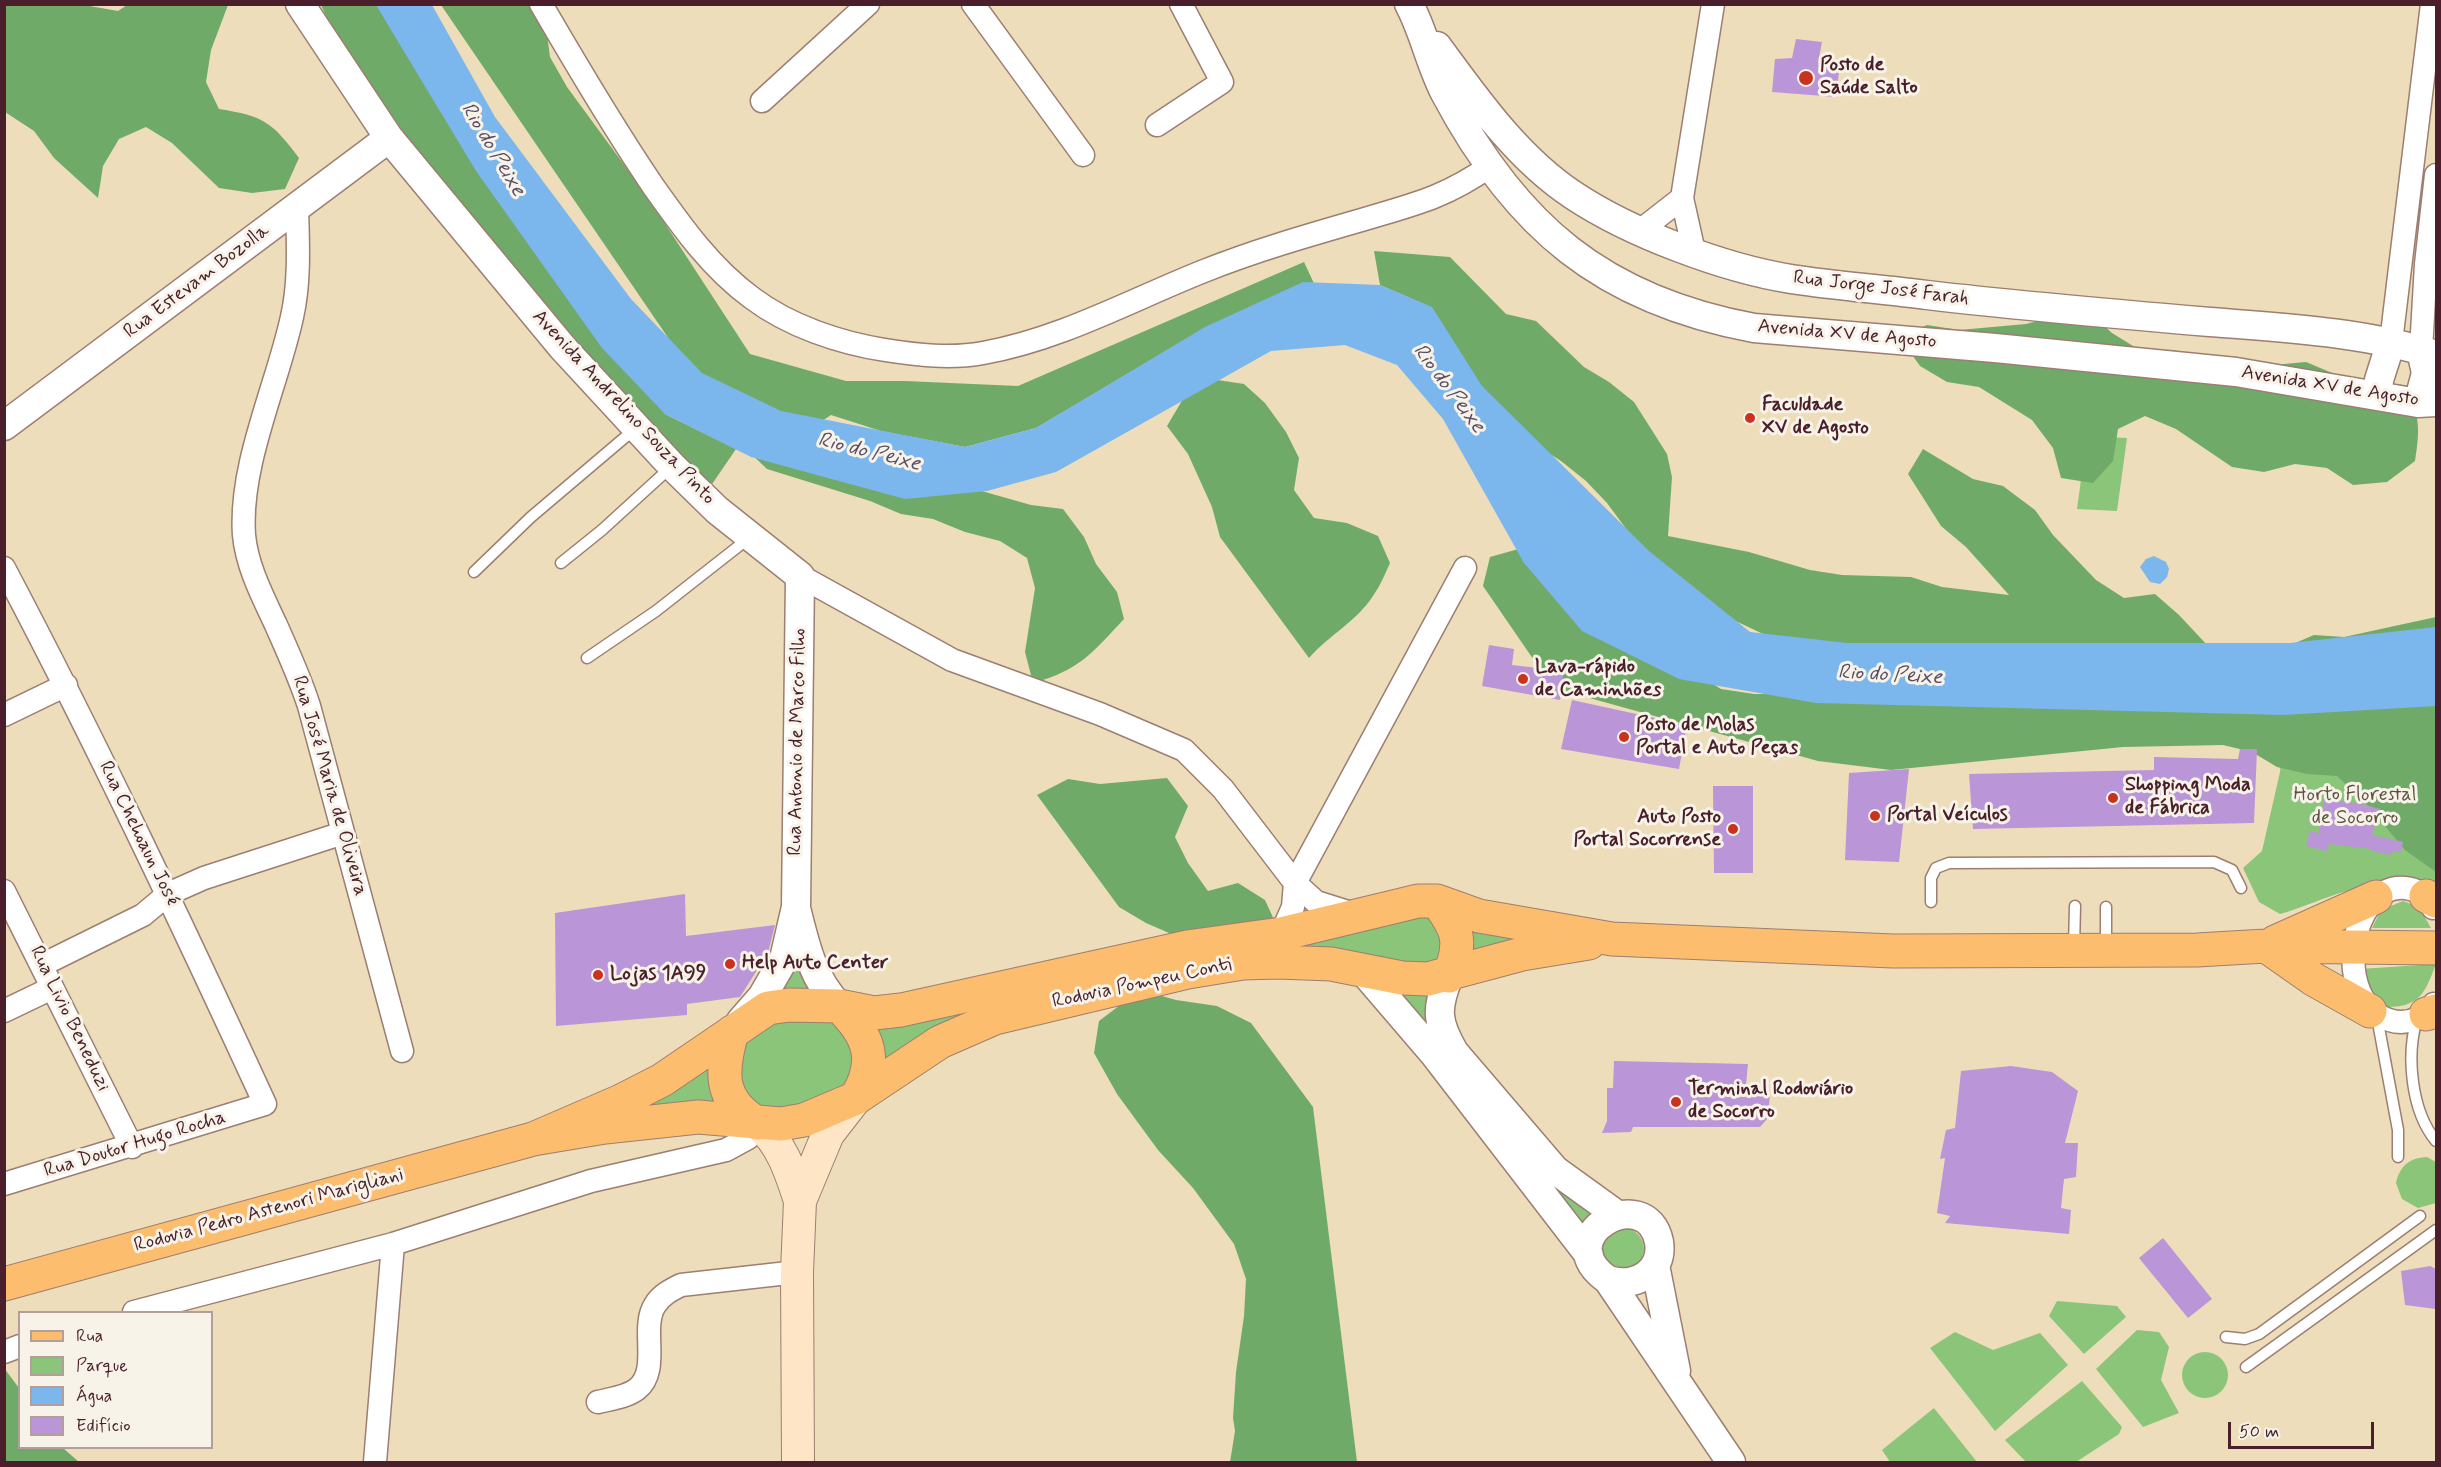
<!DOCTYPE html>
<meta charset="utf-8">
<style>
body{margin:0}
#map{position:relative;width:2441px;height:1467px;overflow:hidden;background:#eeddba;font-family:Mynerve,sans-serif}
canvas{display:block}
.frame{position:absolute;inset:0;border:6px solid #4a1f2b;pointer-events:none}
.legend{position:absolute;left:18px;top:1311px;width:195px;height:138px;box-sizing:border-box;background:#f7f3e8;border:2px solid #b29e9c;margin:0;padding:8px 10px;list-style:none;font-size:18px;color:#4a1f2b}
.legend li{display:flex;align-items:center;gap:12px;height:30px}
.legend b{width:30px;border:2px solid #b29e9c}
.scale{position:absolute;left:2228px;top:1422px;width:146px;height:27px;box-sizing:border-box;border:3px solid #4a1f2b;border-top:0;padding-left:8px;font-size:18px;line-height:21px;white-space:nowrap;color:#4a1f2b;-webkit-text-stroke:4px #f7f3e8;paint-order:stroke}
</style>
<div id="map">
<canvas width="2441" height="1467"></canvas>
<div class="frame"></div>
<ul class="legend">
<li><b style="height:8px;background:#fcbd6f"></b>Rua</li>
<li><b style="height:16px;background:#8bc579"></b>Parque</li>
<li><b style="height:16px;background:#7bb6ec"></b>Água</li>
<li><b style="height:16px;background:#ba95d8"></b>Edifício</li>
</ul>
<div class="scale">50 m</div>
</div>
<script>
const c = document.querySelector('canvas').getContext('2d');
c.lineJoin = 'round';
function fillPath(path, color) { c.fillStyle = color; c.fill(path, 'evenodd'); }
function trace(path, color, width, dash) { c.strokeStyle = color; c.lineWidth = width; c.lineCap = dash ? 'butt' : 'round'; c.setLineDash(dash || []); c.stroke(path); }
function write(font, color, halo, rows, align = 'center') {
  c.font = font + ' Mynerve,sans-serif'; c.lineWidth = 6; c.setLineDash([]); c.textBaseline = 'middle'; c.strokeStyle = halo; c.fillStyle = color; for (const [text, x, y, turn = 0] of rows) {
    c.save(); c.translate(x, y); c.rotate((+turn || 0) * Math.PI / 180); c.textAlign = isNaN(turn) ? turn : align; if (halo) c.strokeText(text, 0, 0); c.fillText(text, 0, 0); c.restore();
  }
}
fillPath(new Path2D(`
 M2087 436 2127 438 2117 511 2077 509Z
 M2436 706V895C2418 892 2398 887 2380 886 2345 886 2313 905 2280 914L2259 902 2243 868 2262 851 2280 772 2283 715Z
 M2403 901 2419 907 2431 928H2372L2381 910Z
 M1426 914 1443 931 1441 955 1431 964 1418 966 1275 950Z
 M1467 919 1538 940 1469 957Z
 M794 945 817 991 768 994Z
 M2436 964C2423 998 2418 1008 2379 1007L2360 969Z
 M1428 991 1434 1037 1396 992Z
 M995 1003 877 1072 871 1023Z
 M826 1017 850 1034 854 1080C820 1102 794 1109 754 1107L742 1092 740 1040 766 1019Z
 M715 1057 725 1106 641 1113 648 1096Z
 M2427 1157 2436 1162V1203L2418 1208 2402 1199 2396 1183C2400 1166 2409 1158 2427 1157Z
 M1556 1189 1602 1216 1586 1235Z
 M1602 1249a21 21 0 1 1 42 0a21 21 0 1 1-42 0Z
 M2057 1301 2117 1306 2126 1317 2084 1354 2049 1316Z
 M2137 1330 2159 1332 2169 1347 2161 1380 2179 1413 2143 1427 2096 1369Z
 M1955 1332 1993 1350 2040 1333 2068 1365 1995 1431 1930 1348Z
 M2182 1375a23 23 0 1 1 46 0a23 23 0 1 1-46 0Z
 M2082 1381 2122 1427 2119 1434 2076 1462H2026L2005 1440Z
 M1934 1408 1977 1462H1890L1882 1450Z`), '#8bc579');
fillPath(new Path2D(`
 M4 5H84L118 11 127 5H228L211 50 206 82 219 109C264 116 272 122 299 158L285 189 252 193 219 188 172 143 146 127 119 139 103 166 98 198 54 158 34 131 5 112Z
 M321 5H391L665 414 736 449 708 490 676 466 453 202 333 32Z
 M441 5H549L546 26 550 57 567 87 647 196 750 354 846 381H905L1018 386 1304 262 1317 290 1212 324 1036 428 965 447 881 431 831 415 813 427 701 386Z
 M1374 251 1450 257 1506 314 1536 321 1584 367 1609 382 1634 402 1667 454 1672 477 1668 536 1749 552 1810 570 1842 575 1911 577 1942 587 2009 595 1966 547 1941 526 1908 474 1923 449 1973 479 2003 486 2035 510 2053 535 2096 580 2124 598 2155 594 2179 615 2224 663 2281 649 2314 635 2344 637 2436 617V872L2405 850 2363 800 2337 776 2307 774 2277 767 2252 752 2223 745 2123 747 1891 770 1818 761 1553 688 1483 586 1490 557 1522 548 1623 627 1721 689 1754 694H1792L1782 643 1723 615 1644 553 1607 503 1586 481 1561 461 1509 428 1424 304 1380 285Z
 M2090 313 2112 333 2138 349 2175 350 2206 364 2239 368 2306 362 2337 375 2402 385C2421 411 2420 430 2415 461L2387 482 2353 485 2327 468 2295 464 2264 472 2232 467 2176 429 2145 416 2118 429 2113 461 2093 483 2061 478 2053 448 2032 420 1979 387 1947 382 1920 366 1900 338 1927 325 1959 330 2026 324 2056 316Z
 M1211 379 1244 384 1265 403 1286 432 1299 458 1294 490 1314 518 1347 523 1378 536 1390 563C1385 574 1380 586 1373 596 1357 621 1328 636 1309 658L1220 537 1212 507 1188 454 1167 426 1183 399Z
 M746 449 876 461 1031 505 1063 509 1084 537 1096 564 1117 592 1124 619C1092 653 1080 670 1033 683L1025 652 1035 588 1027 558 1000 541 965 532 933 519 901 514 870 501 767 469Z
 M1167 778 1188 806 1175 837 1188 863 1208 891 1238 883 1265 900 1276 924 1176 936 1146 923 1119 907 1037 795 1068 779 1100 784Z
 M1140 990 1176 1000 1217 1006 1251 1023 1313 1107 1357 1462H1230L1235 1431 1233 1418 1236 1372 1244 1316 1246 1279 1234 1244 1193 1188 1158 1150 1117 1094 1094 1053 1099 1021Z
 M4 1368 19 1388 20 1448H63L79 1462H5Z`), '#70aa69');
fillPath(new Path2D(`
 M376 5H432L495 117 631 299 702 373 781 411 965 447 1036 428 1205 327 1303 282 1380 285 1432 307 1482 386 1649 551 1750 632 1847 643H2290L2436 627V706L2283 715 1816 703 1679 679 1582 631 1524 563 1443 419 1397 365 1345 345 1271 351 1056 472 987 491 905 499 751 457 665 414 602 348 476 171Z
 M2154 556 2166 562 2169 569 2167 577 2160 584 2150 582 2140 567 2146 559Z`), '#7bb6ec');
fillPath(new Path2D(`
 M1796 39 1822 42 1818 63 1840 64 1836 97 1772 92 1775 59 1792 58Z
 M1489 645 1514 649 1512 665 1564 671 1560 700 1482 686Z
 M1572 700 1687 725 1679 769 1561 749Z
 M2240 749H2257L2254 823 1973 829 1969 774 2154 770V757L2238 759Z
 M1909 769 1899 862 1845 860 1849 773Z
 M1713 786H1753V873H1714Z
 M2324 799 2362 804 2380 809 2372 835 2403 842 2401 852 2392 851 2391 855 2372 851V849L2329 844 2327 851 2306 846 2310 831 2319 833Z
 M685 894 686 936 775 925 768 953 740 997 687 1004V1015L556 1026 555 913Z
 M1614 1061 1748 1064 1746 1084 1770 1094 1768 1118 1760 1127H1633L1631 1132 1602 1133 1607 1121V1088H1613Z
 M2011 1066 2052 1072 2078 1091 2065 1143H2078L2076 1177 2064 1179 2061 1208 2071 1210 2069 1234 1945 1223 1950 1216 1937 1213 1945 1158 1940 1159 1946 1130 1955 1128 1961 1071Z
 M2163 1238 2212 1299 2188 1318 2139 1258Z
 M2430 1266 2436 1269V1309L2405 1305 2401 1271Z`), '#ba95d8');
const service = new Path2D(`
 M561 563 602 530 671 467
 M474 572 531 517 636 428
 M587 658 656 611 749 538
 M1931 902V878L1936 868 1949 863 2214 862 2232 870 2241 888
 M2106 907V948
 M2074 948 2075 906
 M2377 1017 2398 1130V1157
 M2417 1019C2406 1055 2411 1111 2436 1141
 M2226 1337 2245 1339 2259 1334 2420 1216
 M2246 1367 2436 1230`);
const minor = new Path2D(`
 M541 4C577 66 613 127 653 186 682 227 711 268 752 298 789 326 840 343 885 350 917 355 951 359 983 353 1061 339 1131 300 1204 271 1254 251 1306 236 1358 221 1411 205 1443 199 1490 166
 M973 4 1083 155
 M762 101 868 4
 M1157 125 1222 82 1181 4
 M297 208C298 244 300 282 292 317 277 386 239 465 244 535 247 567 263 597 276 625 288 652 300 678 309 706L402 1051
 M1641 230 1682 198
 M1694 252 1682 198 1713 4
 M2391 342 2432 4
 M2421 350 2426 264 2436 175
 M4 568C97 744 182 924 265 1104L4 1184
 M800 576 952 660 1100 714 1184 750 1223 789 1295 883 1316 902 1354 914
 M4 715 66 685
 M4 891 132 1147
 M2433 908C2427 897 2419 889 2405 888 2348 883 2332 1003 2389 1020 2407 1026 2423 1018 2434 1004
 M1281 934 1293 907 1295 883 1465 568
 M42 965 143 915 168 894 204 878 343 833
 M4 1011 52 988
 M134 1312 393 1244 591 1181 726 1150 748 1138 757 1123
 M4 1352 20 1346
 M598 1402C610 1399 627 1397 637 1389 661 1370 640 1328 655 1305 661 1295 671 1290 681 1285L797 1272
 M375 1462 393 1244`);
const tertiary = new Path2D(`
 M300 4 389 138 563 348 672 466 717 510 800 576 796 907 784 959 762 997 741 1021
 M1409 4C1424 32 1430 64 1445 93 1516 227 1603 300 1754 328L1995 348 2236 372 2418 403 2436 402
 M1437 46C1476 99 1517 158 1573 195 1630 233 1723 268 1791 279 1836 286 1882 289 1927 295 2021 306 2115 314 2210 322 2285 328 2365 332 2436 355
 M2378 396 2379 380 2391 342
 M2418 403 2426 373 2421 350
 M4 426 389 138
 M797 912C806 948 813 979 839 1006
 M1363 971 1435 1055 1589 1255
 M1449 976C1436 1008 1436 1021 1454 1052L1555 1170 1616 1214
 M1655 1265 1676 1371
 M1608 1280C1634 1288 1664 1273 1659 1242 1647 1180 1545 1236 1608 1280L1731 1462`);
const secondary = new Path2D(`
 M757 1123C781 1141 791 1173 800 1201
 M798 1462 797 1272 800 1201 828 1134 856 1098`);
const primary = new Path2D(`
 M2426 896 2436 901
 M1437 901C1458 930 1463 941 1449 976
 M2275 942 2376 897
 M2266 946 2313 979 2370 1011
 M839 1006C869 1035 879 1060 856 1098
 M2426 1014 2436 1011
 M732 1032C721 1071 718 1100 757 1123
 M533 1139 621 1101 662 1080 768 1008 789 1005 839 1006 874 1013 901 1010 1187 947 1281 934 1418 901H1437L1479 916 1612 939 1893 951 2197 950 2266 946 2436 948
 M4 1284 533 1139 605 1127 698 1117 781 1124 804 1120 856 1098 940 1042 995 1018 1188 972 1243 963 1278 962 1331 964 1402 978 1428 979 1522 954 1589 943`);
trace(service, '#9c7e72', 13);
trace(minor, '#9c7e72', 25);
trace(tertiary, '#9c7e72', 31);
trace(secondary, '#9c7e72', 34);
trace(primary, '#9c7e72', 35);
trace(service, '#fff', 10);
trace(minor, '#fff', 22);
trace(tertiary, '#fff', 28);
trace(secondary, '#fee5c5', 32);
trace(primary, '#fcbd6f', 33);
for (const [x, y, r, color] of [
 [1806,78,8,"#c8321e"],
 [1750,418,6,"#c8321e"],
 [1523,679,6,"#c8321e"],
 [1624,737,6,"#c8321e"],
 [2113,798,6,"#c8321e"],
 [1875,816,6,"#c8321e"],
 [1733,829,6,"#c8321e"],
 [730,964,6,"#c8321e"],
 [598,975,6,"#c8321e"],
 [1676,1102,6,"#c8321e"]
]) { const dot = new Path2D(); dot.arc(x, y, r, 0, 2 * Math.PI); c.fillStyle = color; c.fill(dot); trace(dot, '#f7f3e8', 2); }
write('bold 20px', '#4a1f2b', '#f7f3e8', [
 ["Posto de",1820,66],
 ["Saúde Salto",1820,89],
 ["Faculdade",1762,406],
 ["XV de Agosto",1762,429],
 ["Lava-rápido",1535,668],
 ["de Caminhões",1535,691],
 ["Posto de Molas",1636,726],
 ["Portal e Auto Peças",1636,749],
 ["Shopping Moda",2125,786],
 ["de Fábrica",2125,809],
 ["Portal Veículos",1887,816],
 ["Auto Posto",1721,818,"right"],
 ["Portal Socorrense",1721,841,"right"],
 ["Help Auto Center",742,964],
 ["Lojas 1A99",610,975],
 ["Terminal Rodoviário",1688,1090],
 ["de Socorro",1688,1113]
], 'left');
write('20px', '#4a1f2b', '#f7f3e8', [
 ["Rua Estevam Bozolla",197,282,-37],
 ["Rua Jorge José Farah",1881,289,7],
 ["Avenida XV de Agosto",1847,335,5],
 ["Avenida XV de Agosto",2330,387,9],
 ["Avenida Andrelino Souza Pinto",623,408,47],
 ["Rua Antonio de Marco Filho",798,742,-89],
 ["Rua José Maria de Oliveira",329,786,74],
 ["Rua Chehoaun José",138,834,64],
 ["Rodovia Pompeu Conti",1142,984,-12],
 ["Rua Livio Beneduzi",69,1019,64],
 ["Rua Doutor Hugo Rocha",135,1145,-17],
 ["Rodovia Pedro Astenori Marigliani",269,1211,-15]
]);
write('20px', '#5e5142', '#f7f3e8', [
 ["Horto Florestal",2355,796],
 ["de Socorro",2355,819]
]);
write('italic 21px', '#594c65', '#f7f3e8', [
 ["Rio do Peixe",492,150,59],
 ["Rio do Peixe",1448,389,53],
 ["Rio do Peixe",869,453,14],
 ["Rio do Peixe",1890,676,3]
]);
</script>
